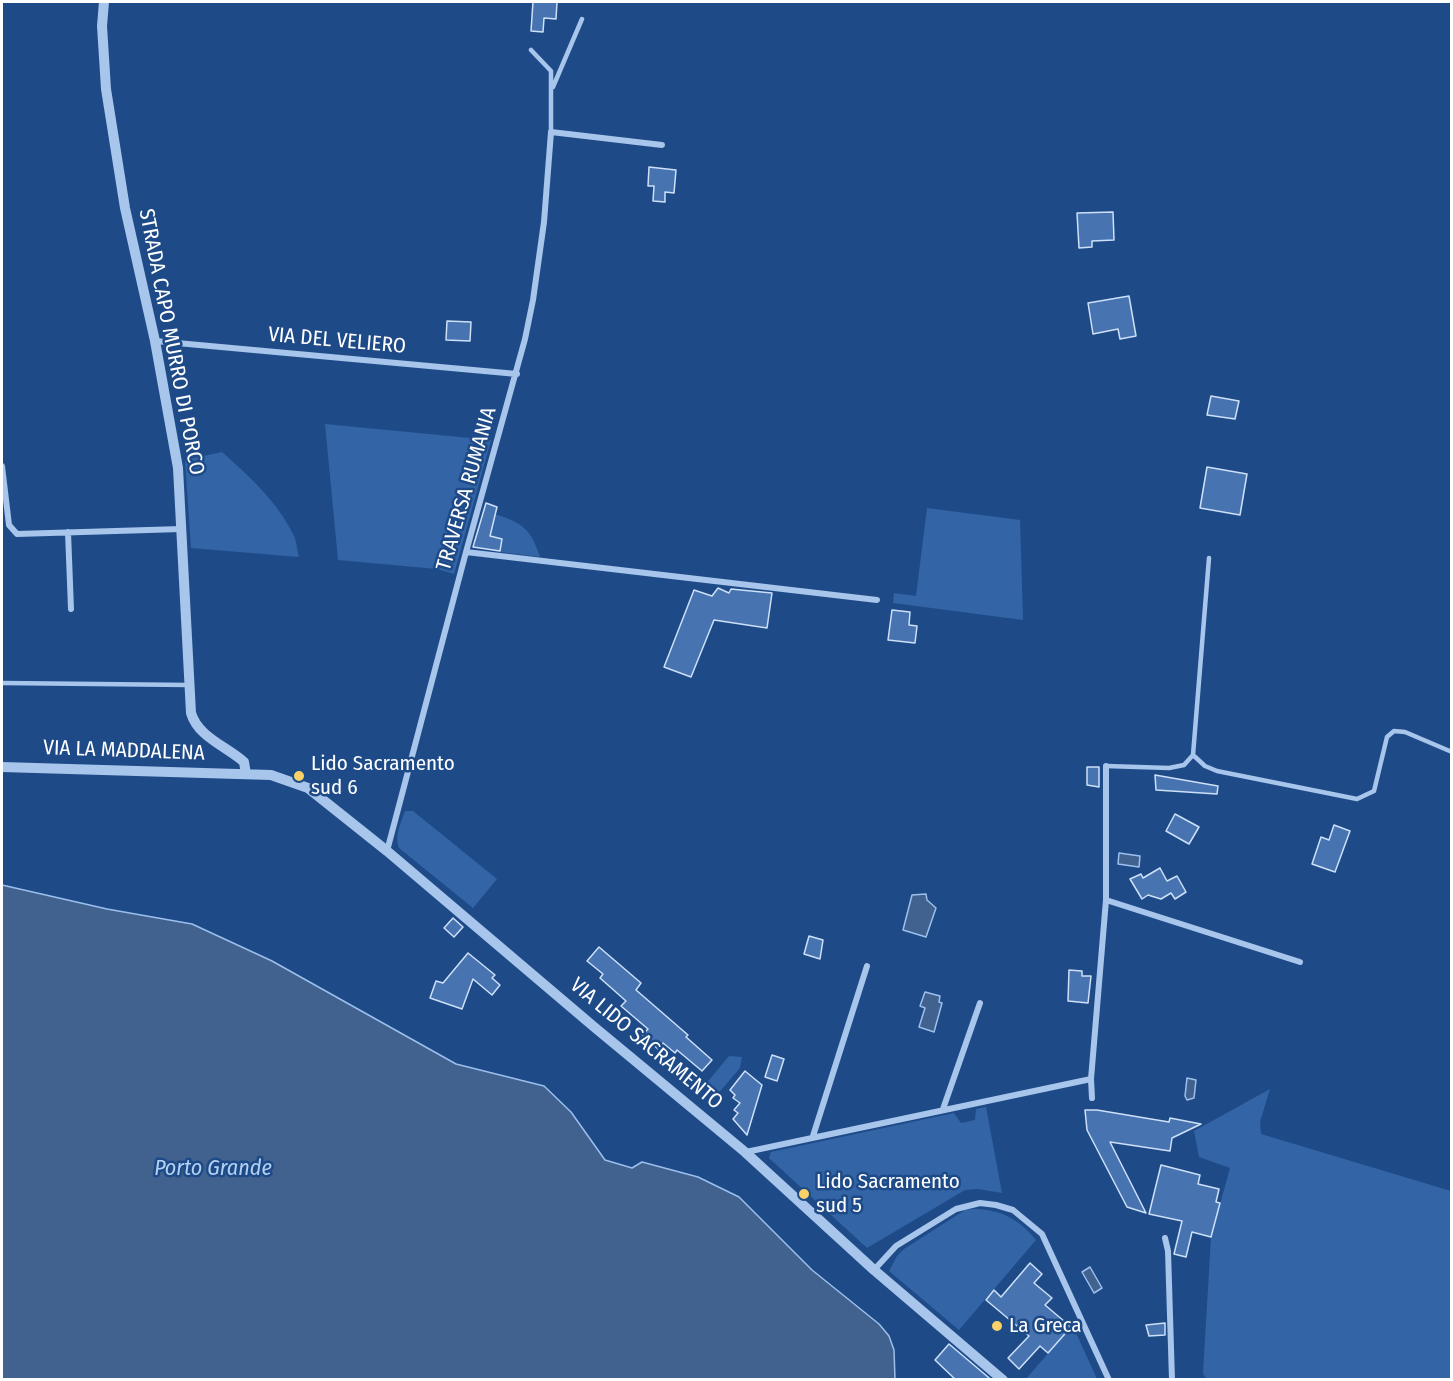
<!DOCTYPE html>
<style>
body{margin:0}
#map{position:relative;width:1453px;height:1381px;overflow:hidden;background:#1e4b88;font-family:"Fira Sans Condensed",sans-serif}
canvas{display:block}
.frame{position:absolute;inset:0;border:3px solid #fff;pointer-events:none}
</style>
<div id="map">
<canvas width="1453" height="1381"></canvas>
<div class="frame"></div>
</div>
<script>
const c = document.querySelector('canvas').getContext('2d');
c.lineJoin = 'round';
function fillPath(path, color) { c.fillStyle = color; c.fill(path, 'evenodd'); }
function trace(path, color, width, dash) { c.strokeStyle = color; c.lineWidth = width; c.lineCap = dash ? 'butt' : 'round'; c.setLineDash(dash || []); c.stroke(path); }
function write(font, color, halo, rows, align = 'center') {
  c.font = font + ' "Fira Sans Condensed",sans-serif'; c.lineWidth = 5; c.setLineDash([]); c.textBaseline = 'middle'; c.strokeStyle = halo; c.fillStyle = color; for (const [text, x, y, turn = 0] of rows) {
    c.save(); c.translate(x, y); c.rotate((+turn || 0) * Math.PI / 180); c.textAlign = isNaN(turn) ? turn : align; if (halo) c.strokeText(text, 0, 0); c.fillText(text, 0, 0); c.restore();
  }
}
fillPath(new Path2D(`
 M325 424 491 440 454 574 437 569 338 560Z
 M222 452C249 476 277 501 293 534 297 541 297 550 299 557L191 548 185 460Z
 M927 508 1020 520 1023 620 893 603 894 593 916 596Z
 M495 514C523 523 531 529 540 557L500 552 502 539 490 536Z
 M405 811H413L497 879 473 908 399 848C394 836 401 823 405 811Z
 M729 1056 742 1057 740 1068 715 1097 704 1086Z
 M1270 1089 1260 1122 1261 1134 1451 1191V1379H1206L1203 1373 1211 1237 1230 1168 1199 1157 1194 1131Z
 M986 1107 1002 1193 978 1189 965 1190 867 1248 769 1158 771 1152 954 1113 961 1123 975 1120 976 1109Z
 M973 1209C1000 1209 1019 1219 1036 1240L959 1330 889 1271 897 1256 904 1249 965 1210Z
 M1072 1324 1097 1379 1025 1380 1071 1327Z`), '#3264a6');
const water = new Path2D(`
 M1119 853 1140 856 1139 867 1118 864Z
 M2 885 107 909 192 924 272 961 456 1064 544 1086 571 1112 605 1160 632 1168 642 1162 698 1177 739 1197 812 1270 879 1324 889 1336 894 1350 895 1379H2Z
 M926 894 927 900 936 908 926 937 903 930 912 895Z
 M925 992 940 996 939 1002 942 1003 934 1032 919 1027 925 1008 920 1006Z
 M1187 1078 1196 1080 1194 1098 1187 1100 1185 1096Z
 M1090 1267 1102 1288 1094 1293 1082 1272Z`);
fillPath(water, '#41618e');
trace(water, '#9cc0ed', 1.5);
const building = new Path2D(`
 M533 2H557L556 19 544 18 543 32 531 31Z
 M649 167 676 170 674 193 665 192V202L653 201 654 186H648Z
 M1113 212 1114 240 1092 241V247L1079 248 1077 213Z
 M1129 296 1136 336 1120 339 1118 329 1093 334 1088 303Z
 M447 321 471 322 470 341 446 340Z
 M1211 396 1239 401 1235 419 1207 415Z
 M1207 467 1247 474 1240 515 1200 508Z
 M486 503 497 507 490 536 502 539 500 551 473 547Z
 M718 588 729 593 731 589 772 593 767 628 714 620 691 677 664 667 694 590 712 596Z
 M892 610 910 612 909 625 917 626 915 643 888 640Z
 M1087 767H1099V787L1087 785Z
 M1155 775 1218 786 1217 794 1156 790Z
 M1175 814 1199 827 1189 844 1166 831Z
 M1334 825 1350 831 1335 872 1312 864 1321 837 1329 840Z
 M1160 868 1167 881 1177 876 1186 892 1175 899 1171 893 1161 899 1148 895 1142 899 1130 879 1141 874 1143 878Z
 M453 918 463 927 454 937 444 928Z
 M809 936 823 940 820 959 804 954Z
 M599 947 641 983 636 990 688 1035 686 1037 712 1060 702 1071 677 1050 675 1053 663 1043 658 1049 642 1035 648 1029 621 1006 626 1001 600 978 603 974 587 961Z
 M468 953 495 975 492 978 500 985 492 995 473 979 462 1009 430 998 436 981 443 983Z
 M1069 970 1082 971V976H1091L1088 1003 1068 1001Z
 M772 1055 784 1059 777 1081 765 1077Z
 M745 1071 762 1085 747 1135 733 1119 738 1113 734 1110 740 1103 733 1098 735 1095 730 1090Z
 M1085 1110H1097L1169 1122 1170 1118 1201 1124 1172 1138 1170 1151 1110 1142 1146 1213 1127 1207 1087 1130Z
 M1161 1165 1200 1175 1198 1184 1219 1189 1216 1202 1220 1203 1211 1237 1192 1232 1186 1257 1174 1254 1182 1221 1149 1214Z
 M1030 1263 1042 1274 1034 1283 1052 1298 1045 1305 1071 1327 1048 1353 1040 1346 1019 1369 1008 1358 1029 1336 986 1300 994 1290 1001 1297Z
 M1165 1323V1335L1149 1336 1146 1325Z
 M949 1344 988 1377 991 1380H956L935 1360Z`);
fillPath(building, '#4774b1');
trace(building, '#cde0f8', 1.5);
trace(new Path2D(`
 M531 50 551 71V132
 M553 87 582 19
 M1209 558 1193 755 1205 766 1217 771 1357 799 1374 791 1387 737 1394 731 1405 732 1452 752
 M2 683 189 685
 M1106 766 1169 768 1184 765 1193 755`), '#a8c5eb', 4.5);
trace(new Path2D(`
 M155 341 517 374
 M2 466 9 525 17 534 181 529
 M68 532 71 609
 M466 552 877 600
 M387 851 466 552 525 339 533 300 544 222 551 132 662 145
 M1106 900 1300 962
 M1091 1079 1092 1098
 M943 1109 980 1003
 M813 1136 867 966
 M746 1152 1091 1079 1106 900V766
 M1165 1238 1168 1251 1172 1380
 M874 1270 896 1246 956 1209 980 1203 996 1205 1013 1210 1042 1234 1109 1380`), '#a8c5eb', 6);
trace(new Path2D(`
 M104 2 102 26 106 89 125 208 155 341 178 468 191 713C198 737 226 746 244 762L246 774
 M2 767 271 775 308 788 387 851 593 1026 745 1152 874 1270 1003 1380`), '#a8c5eb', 10);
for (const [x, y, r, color] of [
 [299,776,6,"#fad267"],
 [804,1194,6,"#fad267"],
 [997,1326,6,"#fad267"]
]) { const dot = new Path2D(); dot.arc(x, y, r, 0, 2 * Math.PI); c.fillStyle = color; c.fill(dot); trace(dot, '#1e4b88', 2); }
write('21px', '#fff', '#1e4b88', [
 ["VIA DEL VELIERO",337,341,5],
 ["STRADA CAPO MURRO DI PORCO",171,342,79],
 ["TRAVERSA RUMANIA",467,489,-74],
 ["VIA LA MADDALENA",124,751,2],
 ["VIA LIDO SACRAMENTO",646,1044,40]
]);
write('21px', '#fff', '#1e4b88', [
 ["Lido Sacramento",311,764],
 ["sud 6",311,788],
 ["Lido Sacramento",816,1182],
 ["sud 5",816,1206],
 ["La Greca",1009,1326]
], 'left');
write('italic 22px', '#b4d0f2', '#1e4b88', [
 ["Porto Grande",213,1169]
]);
</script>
